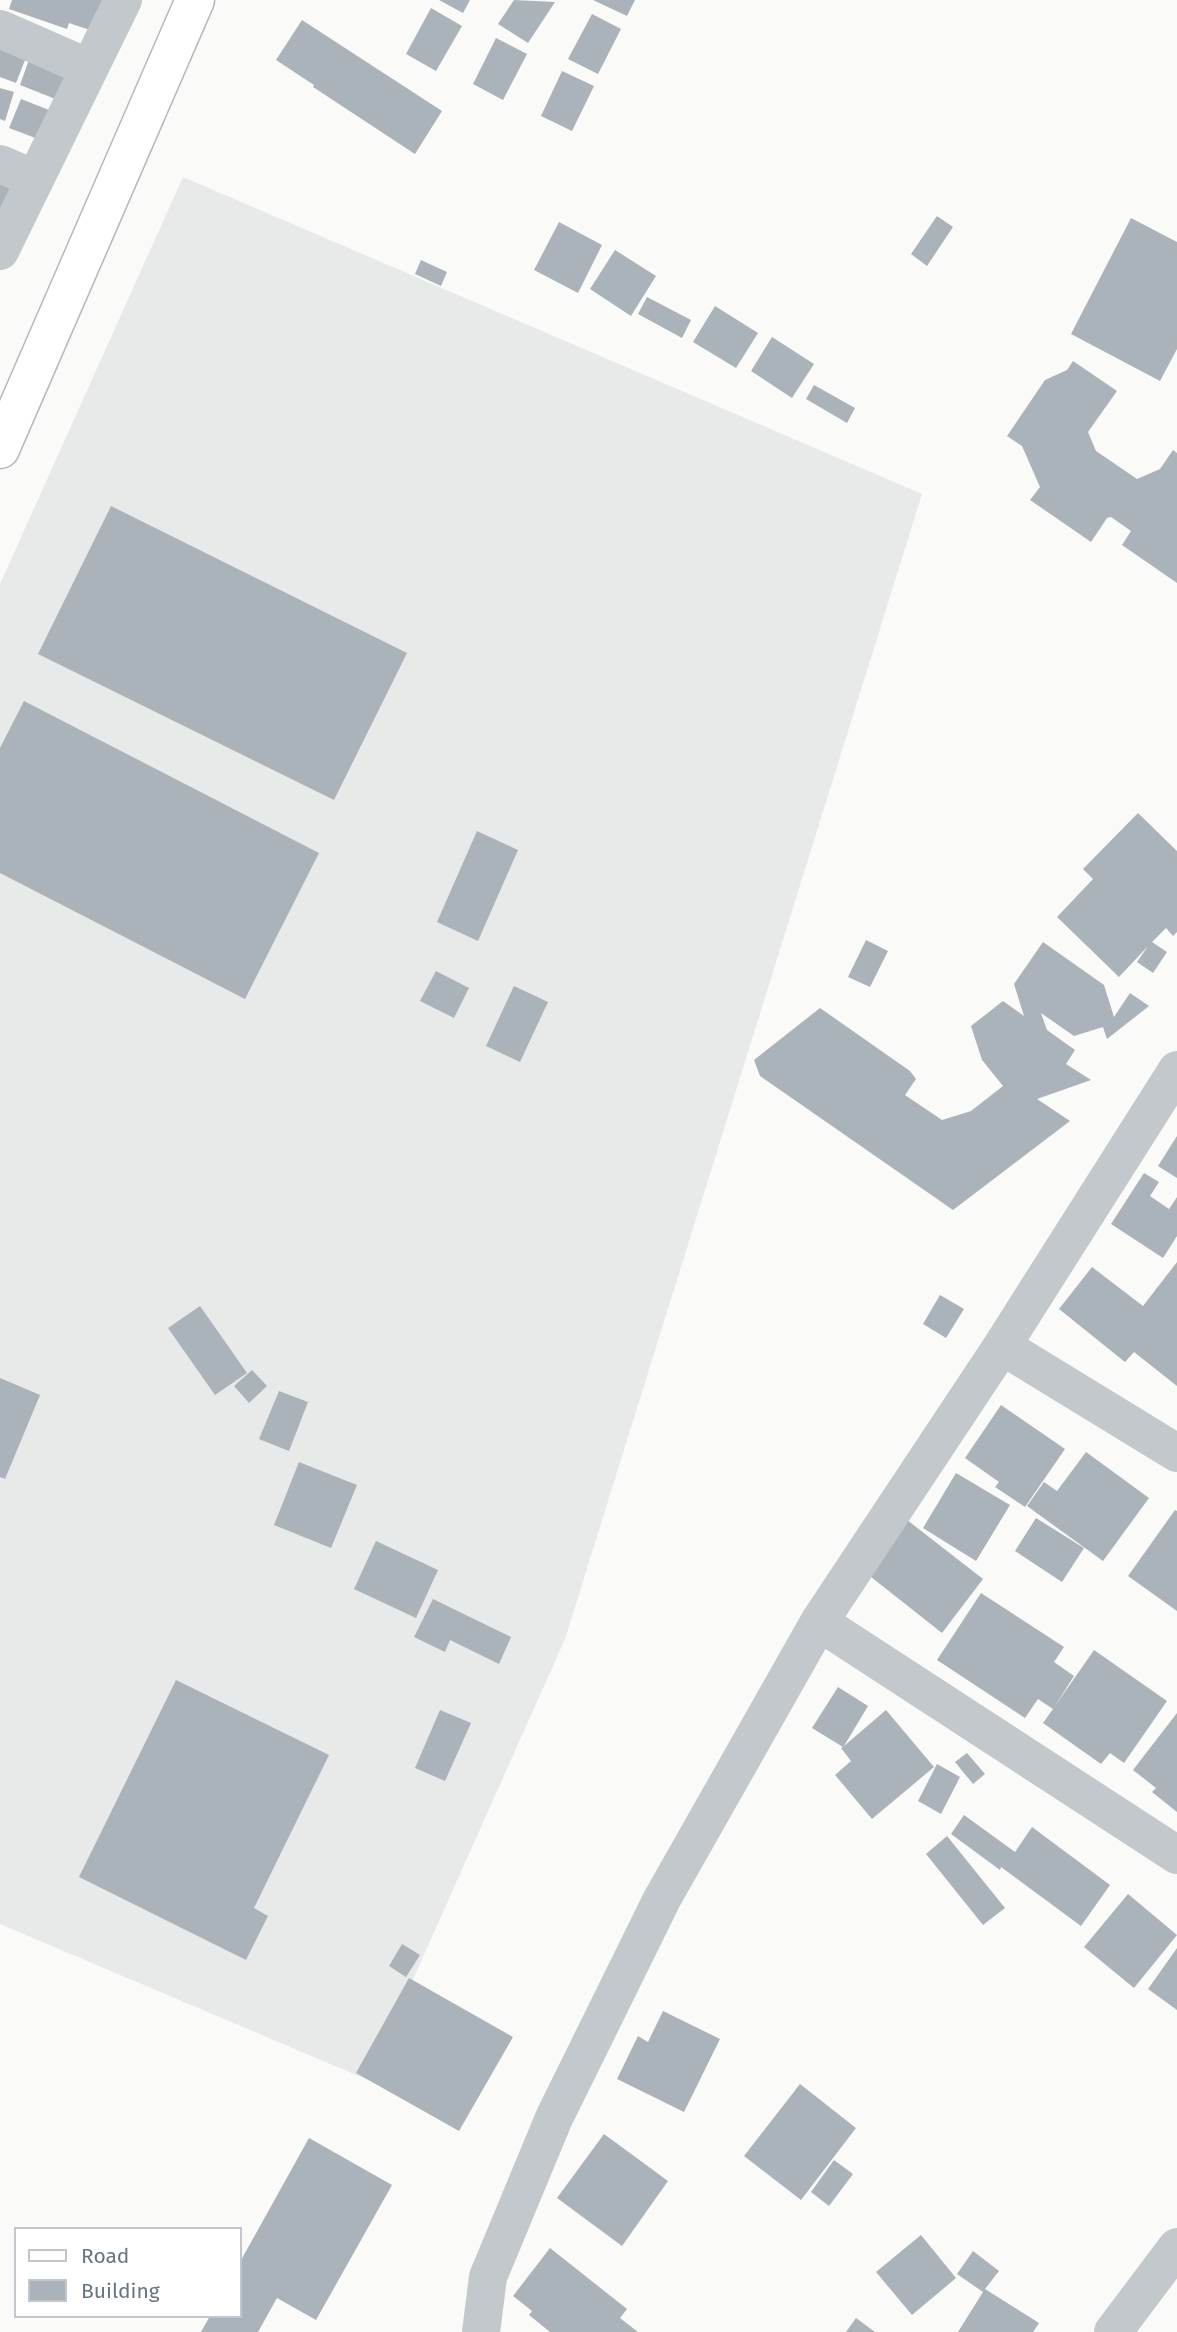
<!DOCTYPE html>
<style>
body{margin:0}
#map{position:relative;width:1177px;height:2332px;overflow:hidden;background:#fafaf8;font-family:"Fira Sans",sans-serif}
canvas{display:block}
.legend{position:absolute;left:14px;top:2227px;width:228px;height:91px;box-sizing:border-box;background:#fff;border:2px solid #c1c8cd;margin:0;padding:9px 12px;list-style:none;font-size:21px;color:#657683}
.legend li{display:flex;align-items:center;gap:14px;height:35px}
.legend b{width:35px;border:2px solid #c1c8cd}
</style>
<div id="map">
<canvas width="1177" height="2332"></canvas>
<ul class="legend">
<li><b style="height:9px;background:#fff"></b>Road</li>
<li><b style="height:19px;background:#aab3b9"></b>Building</li>
</ul>
</div>
<script>
const c = document.querySelector('canvas').getContext('2d');
c.lineJoin = 'round';
function fillPath(path, color) { c.fillStyle = color; c.fill(path, 'evenodd'); }
function trace(path, color, width, dash) { c.strokeStyle = color; c.lineWidth = width; c.lineCap = dash ? 'butt' : 'round'; c.setLineDash(dash || []); c.stroke(path); }
fillPath(new Path2D(`
 M183 177 922 494 565 1639 368 2080 0 1924V584Z`), '#e8e9e9');
fillPath(new Path2D(`
 M12 0H102L93 31 69 23 67 29 9 9Z
 M439 0H470L463 13Z
 M514 0 555 2 528 43 498 24Z
 M593 0H635L627 16Z
 M431 8 462 26 436 71 406 54Z
 M592 14 621 29 598 74 568 59Z
 M302 20 442 111 415 154 313 87 314 85 276 60Z
 M496 38 527 54 503 100 473 84Z
 M0 39 29 50 16 83 0 77Z
 M32 51 71 65 58 100 20 85Z
 M562 71 594 86 572 131 541 116Z
 M0 88 14 92 5 121 0 119Z
 M21 99 49 110 38 139 9 128Z
 M0 159 19 166 0 214Z
 M937 216 953 227 927 266 911 254Z
 M1131 218 1177 242V349L1160 381 1071 334Z
 M559 222 602 245 578 293 534 270Z
 M615 250 656 276 631 316 590 289Z
 M421 260 447 272 441 286 415 274Z
 M647 297 691 320 682 338 638 314Z
 M715 306 758 333 736 368 693 342Z
 M772 337 814 364 792 398 751 371Z
 M1073 361 1117 391 1088 432 1096 451 1137 479 1160 469 1173 450 1177 453V583L1122 545 1131 531 1111 517 1107 518 1091 542 1030 500 1040 487 1022 446 1007 436 1045 380 1067 370Z
 M814 385 855 408 847 423 806 399Z
 M111 506 407 653 334 800 38 654Z
 M24 701 319 853 245 999 0 873V748Z
 M1138 813 1177 851V932L1173 936 1166 928 1152 942 1167 952 1153 973 1137 962 1148 946 1119 977 1057 917 1093 879 1083 869Z
 M477 831 518 850 478 941 437 922Z
 M866 940 888 951 870 987 848 977Z
 M1043 942 1104 985 1114 1017 1130 993 1149 1006 1107 1039 1103 1027 1074 1036 1041 1013 1047 1030 1075 1050 1066 1064 1091 1080 1037 1099 1070 1121 953 1210 760 1076 754 1060 820 1008 910 1071 916 1079 905 1095 942 1120 971 1111 1003 1086 982 1060 971 1026 1003 1001 1024 1016 1014 984Z
 M436 971 469 988 454 1018 420 1001Z
 M514 986 548 1002 520 1062 486 1046Z
 M1177 1136V1178L1158 1166Z
 M1144 1173 1159 1182 1150 1196 1169 1209 1177 1197V1236L1163 1258 1111 1224Z
 M1177 1262V1386L1134 1352 1125 1362 1059 1309 1092 1267 1143 1306Z
 M940 1295 964 1309 946 1338 923 1324Z
 M200 1306 247 1373 215 1395 168 1328Z
 M252 1370 267 1386 249 1403 234 1386Z
 M0 1378 40 1395 5 1479 0 1477Z
 M279 1391 308 1402 289 1451 259 1439Z
 M1001 1405 1065 1449 1025 1507 995 1487 999 1482 965 1458Z
 M1086 1452 1149 1498 1103 1561 1027 1506 1044 1482 1057 1491Z
 M299 1462 357 1485 331 1548 274 1525Z
 M956 1473 1010 1505 976 1561 923 1528Z
 M1175 1510 1177 1511V1611L1128 1576Z
 M902 1516 983 1579 942 1633 861 1569Z
 M1036 1518 1084 1548 1062 1582 1015 1551Z
 M376 1541 438 1570 416 1618 354 1589Z
 M981 1593 1064 1647 1054 1662 1074 1676 1055 1706 1094 1650 1167 1701 1124 1763 1110 1753 1101 1764 1043 1723 1053 1709 1038 1699 1025 1718 937 1660Z
 M433 1599 511 1637 499 1664 450 1640 445 1652 414 1637Z
 M176 1680 329 1755 254 1908 268 1916 246 1960 79 1877Z
 M838 1687 868 1706 844 1746 886 1710 934 1767 872 1819 835 1775 851 1761 841 1748 843 1747 812 1728Z
 M440 1710 471 1723 445 1781 415 1768Z
 M1177 1713V1812L1152 1792 1156 1788 1133 1770Z
 M967 1753 985 1774 973 1784 955 1762Z
 M937 1764 960 1777 941 1814 918 1801Z
 M964 1815 1015 1852 1032 1827 1110 1885 1081 1926 1001 1867 1000 1870 951 1834Z
 M947 1836 1005 1908 983 1925 926 1854Z
 M1128 1894 1177 1935 1134 1988 1084 1947Z
 M402 1944 420 1955 406 1977 389 1966Z
 M1177 1948V2010L1148 1989Z
 M409 1978 513 2037 459 2131 356 2073Z
 M663 2011 720 2039 684 2112 617 2079 638 2036 648 2042Z
 M800 2084 856 2128 801 2200 744 2156Z
 M604 2134 668 2181 622 2246 557 2198Z
 M309 2138 392 2185 316 2320 277 2298 258 2332H201L210 2316H240V2262Z
 M834 2160 853 2174 829 2206 811 2192Z
 M921 2235 956 2278 912 2315 876 2272Z
 M550 2248 627 2309 620 2318 638 2332H550L529 2315 532 2311 513 2296Z
 M973 2251 999 2271 985 2289 1039 2323 1033 2332H958L983 2292 957 2274Z
 M856 2318 875 2332H846Z`), '#aab3b9');
const secondary = new Path2D(`
 M0 449 195 0`);
trace(secondary, '#b3babf', 41);
trace(new Path2D(`
 M0 29 89 68
 M0 164 35 179
 M0 251 123 0
 M1002 1346 1177 1453
 M819 1622 1177 1855
 M481 2332 488 2277 554 2118 662 1899 819 1622 1002 1346 1177 1070
 M1113 2332 1177 2247`), '#c3c8cc', 38);
trace(secondary, '#fff', 38);
</script>
